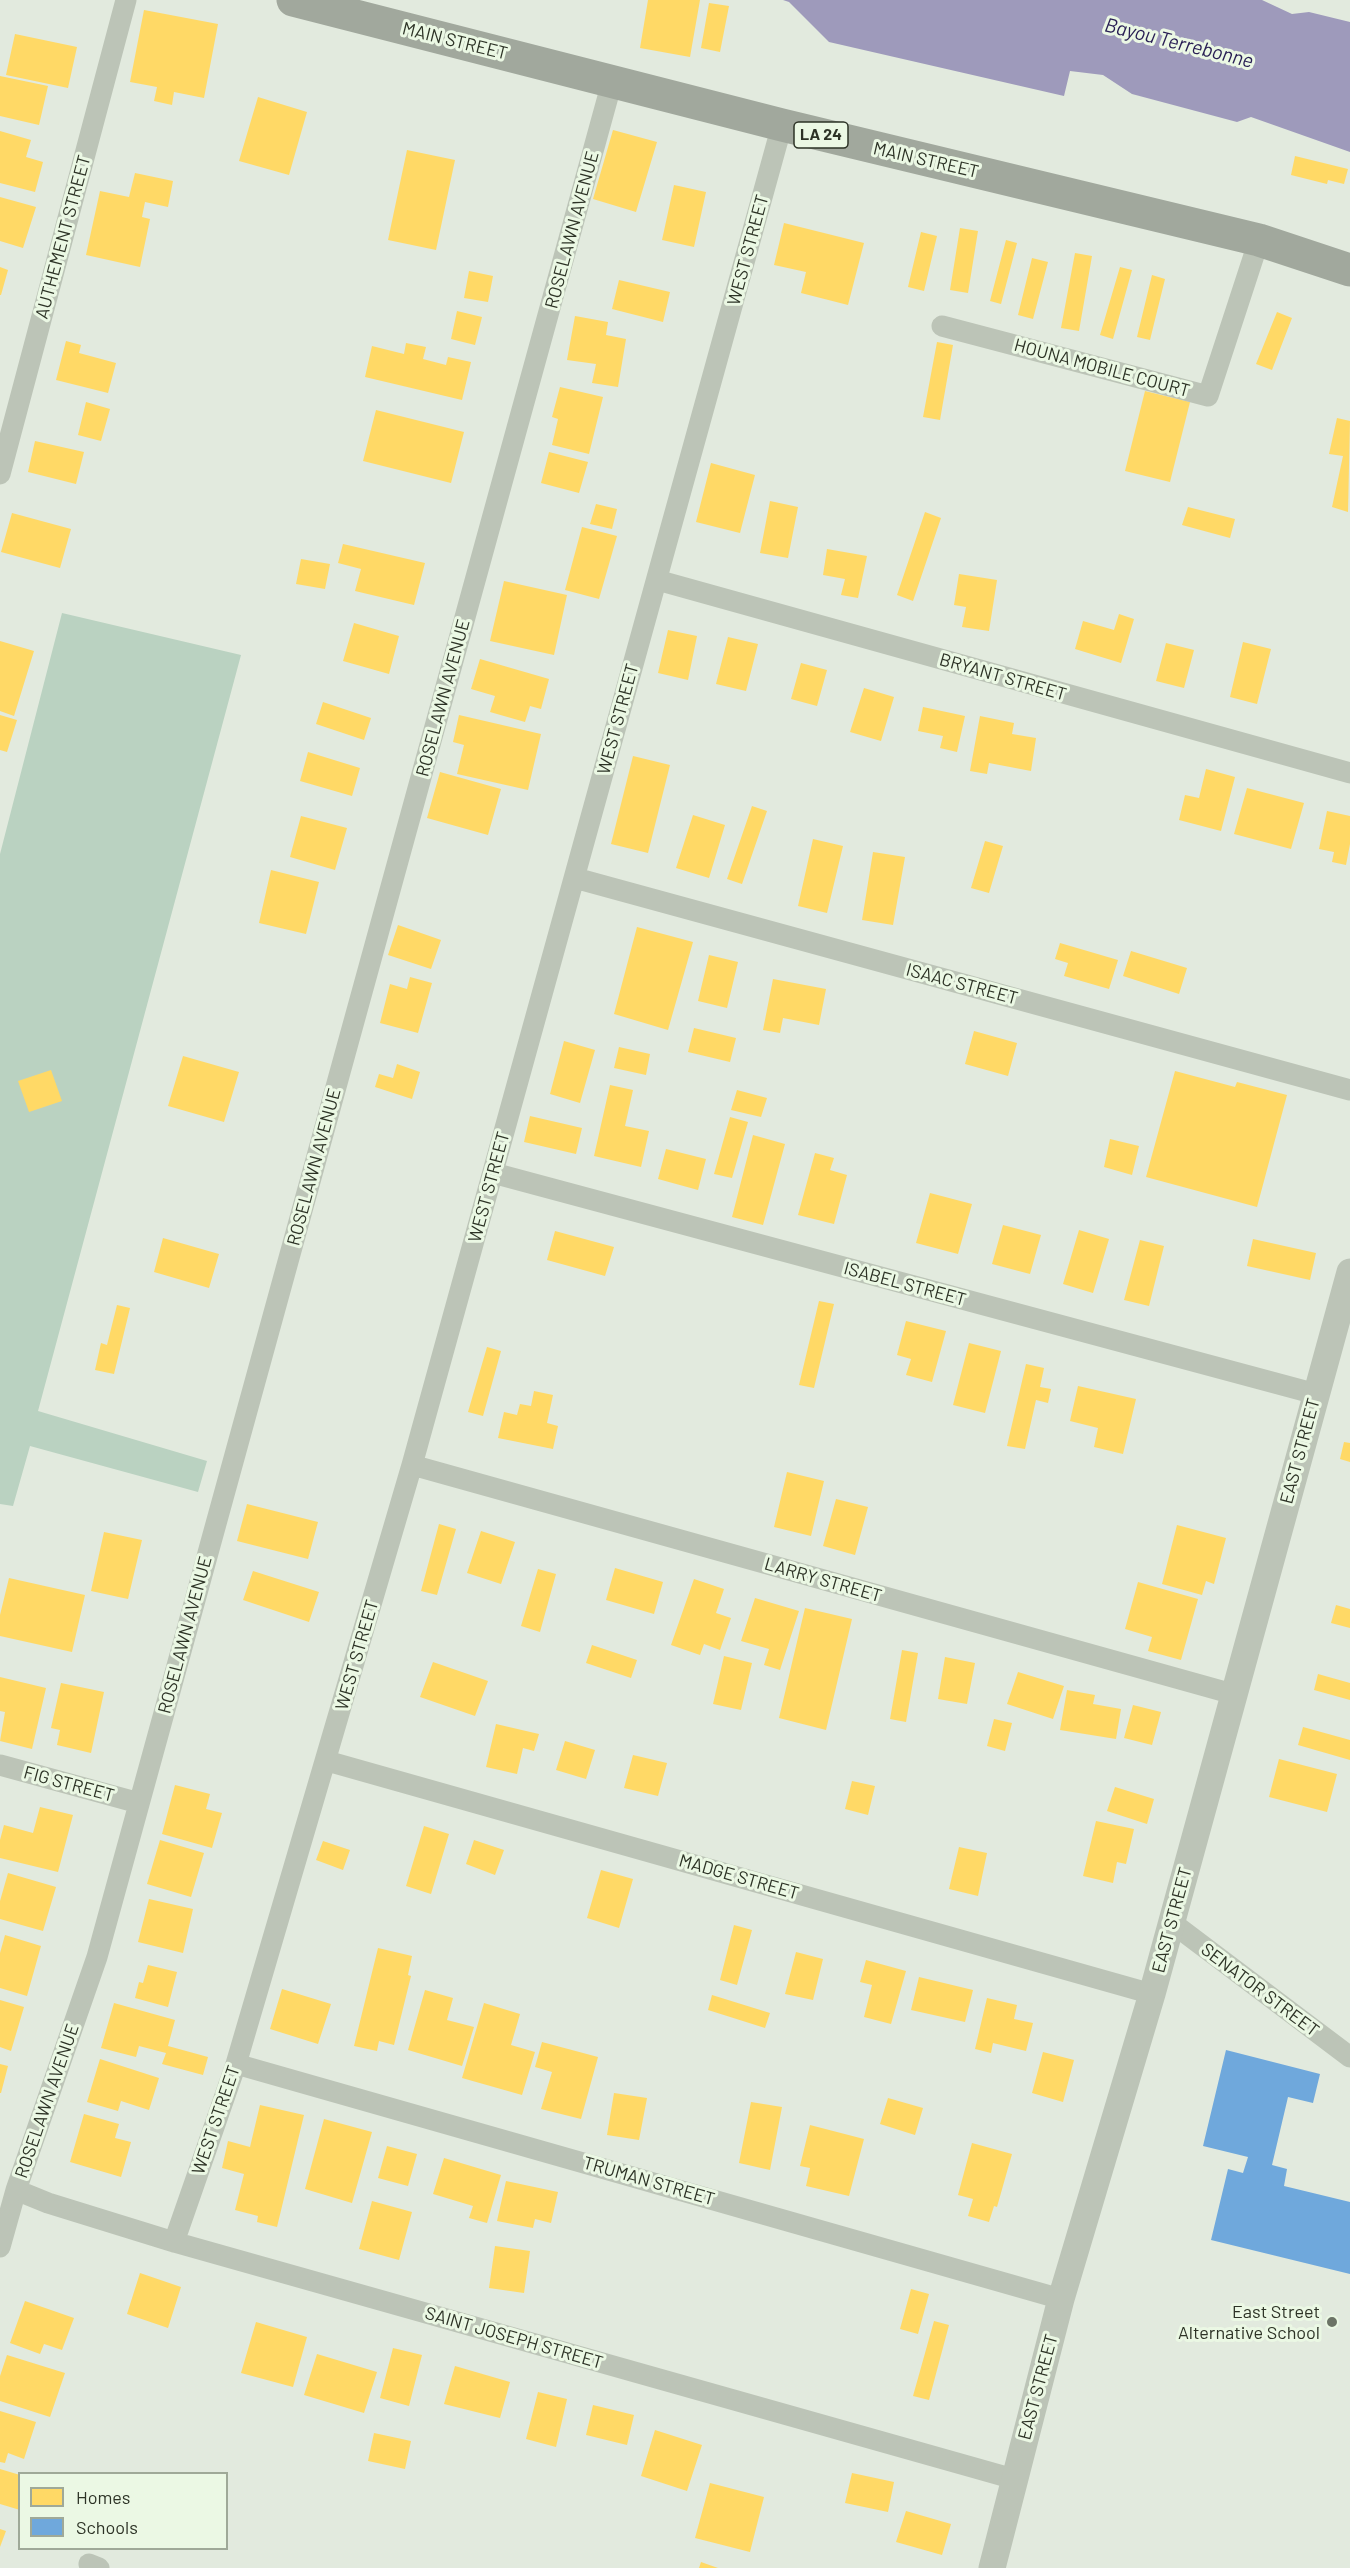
<!DOCTYPE html>
<style>
body{margin:0}
#map{position:relative;width:1350px;height:2568px;overflow:hidden;background:#e2eade;font-family:Barlow,sans-serif}
canvas{display:block}
.legend{position:absolute;left:18px;top:2472px;width:210px;height:78px;box-sizing:border-box;background:#ebf8e4;border:2px solid #9fa998;margin:0;padding:8px 10px;list-style:none;font-size:18px;color:#2d3326}
.legend li{display:flex;align-items:center;gap:12px;height:30px}
.legend b{width:30px;border:2px solid #9fa998}
</style>
<div id="map">
<canvas width="1350" height="2568"></canvas>
<ul class="legend">
<li><b style="height:16px;background:#ffd966"></b>Homes</li>
<li><b style="height:16px;background:#6fa8dc"></b>Schools</li>
</ul>
</div>
<script>
const c = document.querySelector('canvas').getContext('2d');
c.lineJoin = 'round';
function fillPath(path, color) { c.fillStyle = color; c.fill(path, 'evenodd'); }
function trace(path, color, width, dash) { c.strokeStyle = color; c.lineWidth = width; c.lineCap = dash ? 'butt' : 'round'; c.setLineDash(dash || []); c.stroke(path); }
function write(font, color, halo, rows, align = 'center') {
  c.font = font + ' Barlow,sans-serif'; c.lineWidth = 6; c.setLineDash([]); c.textBaseline = 'middle'; c.strokeStyle = halo; c.fillStyle = color; for (const [text, x, y, turn = 0] of rows) {
    c.save(); c.translate(x, y); c.rotate((+turn || 0) * Math.PI / 180); c.textAlign = isNaN(turn) ? turn : align; if (halo) c.strokeText(text, 0, 0); c.fillText(text, 0, 0); c.restore();
  }
}
fillPath(new Path2D(`
 M62 613 241 655 38 1411 207 1461 198 1492 30 1446 13 1506 0 1504V854Z`), '#bad2c1');
fillPath(new Path2D(`
 M783 0H1262L1292 14 1309 12 1350 22V152L1251 117 1237 122 1132 94 1103 75 1070 71 1064 96 829 42 789 2Z`), '#9e9abb');
fillPath(new Path2D(`
 M648 0H700L690 57 640 48Z
 M709 3 729 6 720 52 701 48Z
 M144 10 218 24 204 98 174 92 172 105 154 101 157 87 130 82Z
 M15 34 77 47 68 88 6 75Z
 M0 76 48 86 39 125 0 116Z
 M258 97 307 112 289 175 239 161Z
 M613 130 657 142 636 212 593 199Z
 M0 131 31 140 26 157 43 162 35 192 0 183Z
 M407 150 455 160 436 250 388 240Z
 M1295 156 1348 169 1344 184 1328 180 1327 184 1291 175Z
 M135 173 173 181 168 207 145 202 142 217 150 219 140 267 86 255 100 191 129 197Z
 M674 185 706 192 694 247 662 240Z
 M0 197 36 207 23 248 0 241Z
 M784 223 864 243 848 305 801 293 806 272 774 265Z
 M960 228 978 231 968 293 950 290Z
 M921 232 937 236 924 291 908 287Z
 M1006 240 1017 243 1001 304 990 301Z
 M1075 253 1092 256 1079 331 1061 328Z
 M1032 258 1048 262 1033 319 1018 315Z
 M0 267 8 270 1 295H0Z
 M1120 267 1132 270 1113 339 1100 335Z
 M469 271 493 276 488 302 464 298Z
 M1152 275 1165 279 1150 340 1137 337Z
 M619 280 670 292 663 322 612 309Z
 M457 311 482 317 475 345 451 339Z
 M1277 312 1292 318 1272 370 1256 364Z
 M575 316 608 322 606 335 626 339 618 387 592 383 596 364 567 360Z
 M66 341 81 345 79 353 116 363 108 393 56 380Z
 M937 342 953 345 940 420 923 417Z
 M406 343 426 347 423 359 446 365 448 357 471 362 462 400 365 377 372 346 404 354Z
 M560 387 603 397 589 454 552 445 558 419 552 417Z
 M1145 391 1190 402 1170 482 1125 471Z
 M86 402 110 409 101 441 78 435Z
 M376 410 464 432 451 483 363 461Z
 M1337 418 1350 421 1348 512 1332 507 1343 456 1329 454Z
 M35 441 84 452 76 484 28 472Z
 M549 452 588 462 579 493 541 483Z
 M711 463 755 475 740 533 696 522Z
 M770 501 798 507 788 558 760 553Z
 M596 504 617 509 612 529 590 524Z
 M1188 507 1235 519 1230 538 1182 525Z
 M925 512 941 518 913 601 897 595Z
 M12 513 71 529 60 568 1 552Z
 M582 527 617 536 599 599 565 590Z
 M343 544 425 563 414 605 355 591 361 569 338 563Z
 M827 549 867 556 858 598 841 595 845 579 823 575Z
 M301 559 330 564 325 589 296 584Z
 M959 574 997 580 989 631 962 627 966 607 954 605Z
 M504 581 567 595 554 655 490 641Z
 M1119 614 1134 619 1121 663 1075 649 1083 621 1114 630Z
 M354 623 399 636 389 674 343 661Z
 M668 630 697 636 688 680 658 673Z
 M728 637 758 644 746 691 716 684Z
 M0 641 34 651 14 716 0 711Z
 M1243 642 1271 649 1257 704 1230 697Z
 M1166 643 1194 650 1184 688 1156 681Z
 M480 659 549 679 541 709 530 706 525 722 490 712 495 696 471 689Z
 M801 663 827 670 817 706 791 699Z
 M864 688 894 697 881 741 850 732Z
 M323 702 371 718 364 740 316 724Z
 M923 707 965 716 957 752 940 748 943 736 918 731Z
 M0 715 17 720 7 752 0 750Z
 M459 715 541 734 528 790 457 774 464 745 453 742Z
 M980 716 1014 723 1012 734 1036 738 1031 771 989 763 987 774 970 771Z
 M308 752 360 768 352 796 300 781Z
 M633 756 670 765 648 853 611 844Z
 M1206 769 1235 777 1221 831 1179 820 1185 795 1199 798Z
 M440 772 501 789 488 835 427 818Z
 M1247 788 1304 803 1291 849 1234 834Z
 M752 806 767 811 742 884 727 879Z
 M1327 811 1350 816V844L1346 865 1332 862 1334 852 1319 849Z
 M693 815 725 825 709 878 676 868Z
 M301 816 347 828 335 870 290 857Z
 M813 839 843 846 827 913 798 906Z
 M985 841 1003 846 989 893 971 888Z
 M873 852 905 857 893 925 862 920Z
 M271 870 319 882 306 934 259 923Z
 M398 925 441 940 431 969 388 955Z
 M637 927 693 942 668 1030 614 1014Z
 M1060 943 1118 960 1109 989 1064 976 1068 963 1055 959Z
 M1131 951 1187 968 1179 994 1123 976Z
 M709 955 738 962 727 1008 698 1001Z
 M410 977 432 983 418 1033 380 1023 390 984 407 989Z
 M773 979 826 989 819 1025 783 1018 780 1033 763 1030Z
 M694 1028 736 1038 730 1062 688 1052Z
 M974 1031 1017 1043 1008 1076 965 1064Z
 M564 1041 595 1050 580 1103 550 1094Z
 M619 1047 650 1054 646 1075 614 1068Z
 M183 1056 239 1072 224 1122 168 1106Z
 M397 1064 420 1072 412 1099 375 1087 379 1074 393 1078Z
 M51 1070 62 1101 29 1112 18 1081Z
 M1175 1071 1235 1087 1237 1082 1287 1095 1257 1207 1146 1177Z
 M610 1085 633 1090 625 1126 649 1131 641 1167 594 1156Z
 M737 1090 767 1098 761 1117 731 1110Z
 M530 1116 582 1128 576 1154 524 1142Z
 M730 1117 748 1122 732 1178 714 1174Z
 M753 1135 785 1144 763 1225 732 1217Z
 M1110 1139 1139 1146 1132 1175 1104 1167Z
 M666 1149 706 1159 698 1190 658 1179Z
 M815 1153 834 1158 830 1170 847 1175 834 1224 798 1215Z
 M930 1193 972 1204 958 1254 916 1243Z
 M1003 1225 1041 1235 1030 1274 992 1264Z
 M1079 1230 1109 1239 1093 1293 1063 1284Z
 M555 1231 614 1247 605 1276 547 1260Z
 M163 1238 219 1254 209 1288 154 1272Z
 M1253 1239 1316 1253 1310 1280 1247 1266Z
 M1140 1240 1164 1246 1149 1306 1124 1300Z
 M819 1301 834 1304 814 1388 799 1385Z
 M117 1305 130 1308 114 1374 95 1370 101 1343 107 1345Z
 M906 1321 946 1331 932 1382 906 1375 911 1359 897 1355Z
 M969 1343 1001 1351 985 1413 953 1405Z
 M487 1347 501 1351 483 1416 468 1412Z
 M1026 1364 1044 1368 1040 1387 1051 1389 1048 1403 1036 1400 1025 1449 1007 1446Z
 M1078 1386 1136 1399 1123 1454 1094 1447 1098 1428 1070 1421Z
 M534 1391 553 1395 547 1423 558 1426 553 1449 498 1438 504 1412 517 1415 520 1404 531 1406Z
 M1344 1442 1350 1443V1462L1340 1459Z
 M787 1472 824 1481 811 1536 774 1527Z
 M836 1499 868 1507 855 1555 823 1546Z
 M247 1504 318 1522 308 1559 237 1541Z
 M439 1524 456 1529 437 1595 421 1591Z
 M1177 1525 1226 1538 1214 1584 1206 1581 1202 1595 1162 1584Z
 M481 1531 515 1542 501 1584 467 1573Z
 M104 1532 142 1540 128 1599 91 1591Z
 M615 1568 663 1582 654 1614 606 1600Z
 M538 1569 556 1574 540 1632 521 1626Z
 M253 1571 319 1592 309 1622 243 1600Z
 M9 1578 85 1595 72 1652 0 1636V1615Z
 M694 1579 724 1589 716 1613 731 1618 720 1650 704 1644 700 1655 671 1645Z
 M1138 1582 1198 1599 1181 1660 1148 1651 1152 1637 1125 1629Z
 M755 1598 799 1611 780 1670 764 1665 769 1649 741 1641Z
 M1336 1605 1350 1609V1628L1331 1623Z
 M805 1608 852 1619 826 1730 779 1718Z
 M592 1645 637 1660 631 1678 586 1663Z
 M902 1650 918 1653 906 1722 890 1719Z
 M724 1656 752 1663 741 1710 713 1704Z
 M945 1657 975 1663 967 1704 938 1699Z
 M433 1662 488 1681 475 1716 420 1697Z
 M1018 1672 1064 1686 1053 1719 1007 1704Z
 M1318 1674 1350 1683V1700L1314 1690Z
 M0 1677 46 1688 32 1749 0 1741 5 1712 0 1711Z
 M61 1683 104 1692 91 1753 57 1745 60 1730 51 1728Z
 M1067 1690 1095 1695 1093 1704 1121 1709 1116 1739 1060 1730Z
 M1133 1705 1161 1712 1152 1745 1124 1738Z
 M994 1719 1012 1723 1005 1751 987 1746Z
 M496 1724 539 1734 534 1751 523 1748 517 1774 486 1767Z
 M1303 1727 1350 1740V1760L1298 1745Z
 M565 1741 595 1750 586 1779 556 1770Z
 M633 1755 667 1763 658 1796 624 1788Z
 M1279 1759 1337 1774 1327 1812 1269 1797Z
 M852 1781 875 1786 868 1815 845 1809Z
 M175 1785 210 1794 206 1809 222 1813 212 1848 162 1834Z
 M1115 1787 1154 1799 1147 1824 1107 1811Z
 M40 1807 73 1815 58 1872 0 1858V1840L4 1825 33 1833Z
 M1096 1821 1134 1829 1126 1864 1117 1862 1113 1883 1083 1876Z
 M424 1826 449 1834 431 1894 406 1886Z
 M160 1840 204 1853 191 1897 147 1884Z
 M474 1840 504 1850 495 1875 466 1864Z
 M323 1841 350 1850 343 1870 316 1860Z
 M959 1847 987 1853 978 1896 949 1889Z
 M601 1870 633 1879 619 1928 587 1918Z
 M8 1873 56 1887 43 1931 0 1919V1901Z
 M149 1899 193 1909 183 1953 138 1942Z
 M734 1925 752 1930 737 1985 720 1980Z
 M5 1935 41 1946 27 1996 0 1988V1953Z
 M378 1948 412 1956 408 1975 411 1976 394 2045 379 2041 377 2051 354 2046Z
 M796 1952 823 1959 813 2000 785 1994Z
 M866 1960 906 1971 891 2024 864 2017 872 1985 860 1982Z
 M148 1965 177 1972 168 2007 135 1998 139 1982 143 1983Z
 M919 1977 973 1990 965 2022 911 2010Z
 M282 1989 331 2004 318 2044 270 2029Z
 M425 1990 453 1998 447 2020 474 2027 462 2066 408 2050Z
 M712 1995 770 2013 765 2028 708 2010Z
 M987 1998 1017 2005 1014 2019 1033 2023 1026 2051 993 2043 991 2053 975 2049Z
 M0 2000 24 2007 11 2051 0 2047Z
 M114 2003 175 2020 168 2046 208 2057 203 2075 162 2064 166 2053 139 2046 136 2057 101 2048Z
 M484 2003 520 2014 511 2045 535 2052 522 2095 462 2078Z
 M542 2042 598 2057 581 2119 541 2109 552 2072 535 2067Z
 M1043 2052 1074 2060 1063 2102 1032 2093Z
 M100 2059 159 2078 149 2110 121 2101 118 2111 87 2102Z
 M0 2064 8 2066 1 2093H0Z
 M614 2093 647 2098 639 2140 607 2135Z
 M888 2098 923 2108 915 2135 880 2124Z
 M751 2102 782 2107 770 2170 739 2163Z
 M260 2105 304 2115 277 2227 257 2222 258 2216 235 2210 244 2174 222 2168 228 2141 250 2147Z
 M84 2114 119 2124 115 2138 131 2142 121 2177 70 2162Z
 M324 2119 372 2132 352 2203 305 2189Z
 M810 2125 864 2139 849 2196 806 2186 810 2168 800 2166Z
 M972 2143 1012 2154 997 2207 994 2206 989 2222 968 2216 973 2199 958 2195Z
 M387 2146 417 2154 408 2186 378 2178Z
 M444 2158 501 2175 487 2223 469 2218 473 2206 433 2194Z
 M506 2181 558 2192 551 2223 535 2219 533 2228 497 2221Z
 M372 2201 412 2212 399 2260 359 2249Z
 M495 2246 530 2251 524 2293 489 2288Z
 M140 2273 181 2287 168 2328 127 2314Z
 M911 2289 929 2294 918 2334 900 2329Z
 M25 2301 74 2318 62 2350 44 2344 40 2354 10 2343Z
 M934 2321 949 2325 929 2400 913 2396Z
 M256 2322 307 2337 293 2387 241 2373Z
 M393 2348 422 2355 409 2406 380 2398Z
 M317 2354 377 2372 364 2413 304 2395Z
 M7 2355 65 2373 50 2417 0 2401V2376Z
 M455 2366 510 2382 500 2418 444 2404Z
 M538 2392 567 2399 556 2447 526 2439Z
 M593 2405 634 2415 627 2445 586 2435Z
 M0 2411 36 2422 24 2459 8 2453 5 2463 0 2462Z
 M655 2430 702 2445 687 2491 641 2476Z
 M374 2433 411 2441 405 2469 368 2461Z
 M0 2469 20 2475V2510L0 2504Z
 M852 2473 894 2482 888 2512 845 2503Z
 M710 2483 764 2497 750 2552 695 2538Z
 M906 2511 951 2524 942 2555 896 2542Z
 M0 2529 6 2531 0 2547Z
 M701 2562 718 2568H699Z`), '#ffd966');
fillPath(new Path2D(`
 M1226 2050 1320 2074 1313 2103 1288 2097 1272 2165 1287 2169 1284 2186 1350 2202V2274L1211 2240 1228 2169 1243 2173 1248 2157 1203 2146Z`), '#6fa8dc');
trace(new Path2D(`
 M942 326 1208 396 1259 240
 M0 474 126 0
 M657 580 1350 773
 M575 878 1350 1090
 M493 1173 1316 1394
 M412 1465 1233 1694
 M327 1761 1152 1994
 M0 1765 139 1803
 M1171 1922 1350 2057
 M236 2064 1061 2299
 M16 2190 48 2203 174 2242 1014 2479
 M174 2242 236 2064 412 1465 782 125
 M0 2247 16 2190 97 1957 612 82
 M89 2564 99 2568`), '#bcc4b7', 21);
trace(new Path2D(`
 M992 2568 1061 2299 1152 1994 1350 1272`), '#bcc4b7', 27);
trace(new Path2D(`
 M293 0 782 125 1259 240 1350 270`), '#a1a89d', 33);
for (const [x, y, r, color] of [
 [1332,2322,6,"#6c7366"]
]) { const dot = new Path2D(); dot.arc(x, y, r, 0, 2 * Math.PI); c.fillStyle = color; c.fill(dot); trace(dot, '#ebf8e4', 2); }
for (const [x, y, w] of [
 [821,135,54]
]) { const box = new Path2D(); box.roundRect(x - w / 2, y - 13, w, 26, 4.5); c.fillStyle = '#ebf8e4'; c.fill(box); trace(box, '#2d3326', 1.5); }
write('bold 16px', '#2d3326', null, [
 ["LA 24",821,135]
]);
write('18px', '#2d3326', '#ebf8e4', [
 ["MAIN STREET",455,41,14],
 ["MAIN STREET",926,160,13],
 ["ROSELAWN AVENUE",572,230,-75],
 ["AUTHEMENT STREET",63,237,-75],
 ["WEST STREET",748,250,-75],
 ["HOUNA MOBILE COURT",1102,368,15],
 ["BRYANT STREET",1003,677,16],
 ["ROSELAWN AVENUE",443,698,-75],
 ["WEST STREET",618,719,-75],
 ["ISAAC STREET",962,984,15],
 ["ROSELAWN AVENUE",314,1167,-75],
 ["WEST STREET",489,1187,-75],
 ["ISABEL STREET",905,1284,15],
 ["EAST STREET",1300,1451,-75],
 ["LARRY STREET",823,1580,16],
 ["ROSELAWN AVENUE",185,1635,-75],
 ["WEST STREET",357,1655,-74],
 ["FIG STREET",69,1784,15],
 ["MADGE STREET",739,1877,16],
 ["EAST STREET",1172,1920,-75],
 ["SENATOR STREET",1260,1990,37],
 ["ROSELAWN AVENUE",47,2101,-71],
 ["WEST STREET",216,2120,-71],
 ["TRUMAN STREET",649,2181,16],
 ["SAINT JOSEPH STREET",514,2338,16],
 ["EAST STREET",1038,2387,-75]
]);
write('18px', '#2d3326', '#ebf8e4', [
 ["East Street",1320,2312],
 ["Alternative School",1320,2333]
], 'right');
write('italic 20px', '#271d53', '#ebf8e4', [
 ["Bayou Terrebonne",1179,43,14]
]);
</script>
